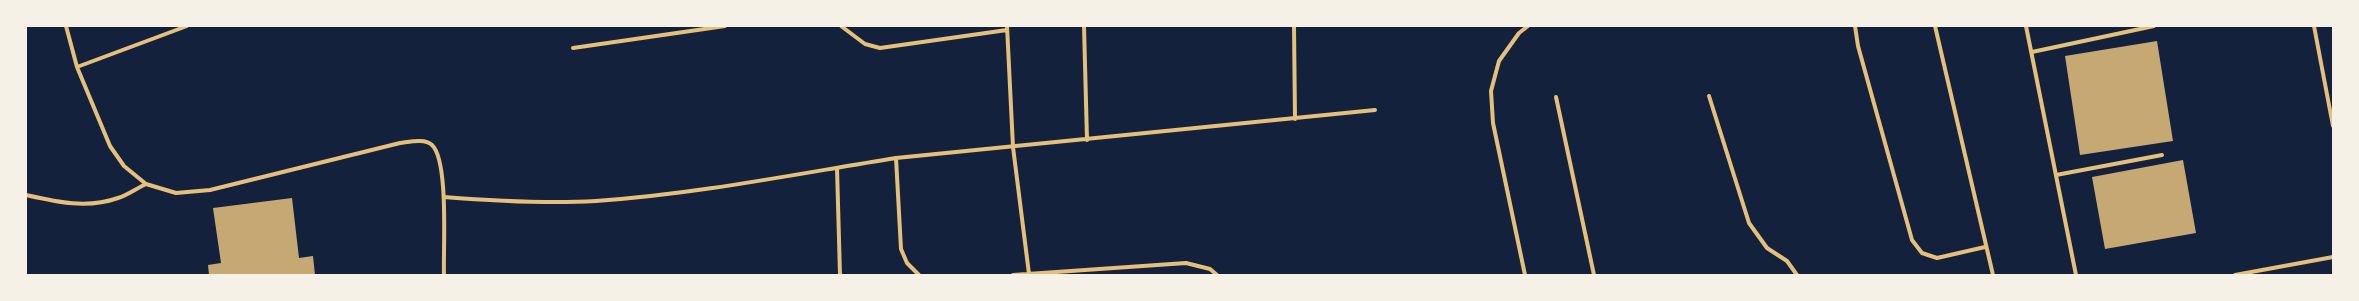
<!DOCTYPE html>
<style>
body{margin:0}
#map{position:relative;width:2359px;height:301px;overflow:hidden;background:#14213d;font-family:Ubuntu,sans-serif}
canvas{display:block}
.frame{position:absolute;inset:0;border:27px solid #f6f1e7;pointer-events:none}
</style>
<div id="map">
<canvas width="2359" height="301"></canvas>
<div class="frame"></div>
</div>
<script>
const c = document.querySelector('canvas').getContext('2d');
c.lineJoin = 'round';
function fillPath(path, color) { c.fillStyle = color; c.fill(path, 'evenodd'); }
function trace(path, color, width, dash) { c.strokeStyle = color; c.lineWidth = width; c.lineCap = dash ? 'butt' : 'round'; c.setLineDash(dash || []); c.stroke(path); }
fillPath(new Path2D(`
 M2157 41 2173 141 2080 155 2065 56Z
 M2183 160 2196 233 2105 249 2092 177Z
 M292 198 299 258 313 256 315 275H209L208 265 221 263 213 208Z`), '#c6a872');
trace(new Path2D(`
 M66 26 77 67 110 146 124 166 146 184 176 193 210 190 400 143C409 142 425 138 432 145 449 161 443 249 444 275
 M841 26 865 44 880 48 1007 30
 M1007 26 1013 147 1029 274
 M1084 26 1087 140
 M1294 26 1295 119
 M1855 26 1858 46 1912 240 1922 253 1937 258 1985 247
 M1935 26 1993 275
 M2026 26 2076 275
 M2314 26 2333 126
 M573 48 725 26
 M2032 52 2154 26
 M77 67 187 26
 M1709 96 1749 223 1767 248 1787 261 1797 275
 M1556 97 1594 275
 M896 158 1375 110
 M837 168 840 275
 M2056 175 2162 155
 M26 195C57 202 87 209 118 198 128 195 137 188 146 184
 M444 197C494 201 545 204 596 201 697 194 796 174 896 158L901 249 907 263 919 275
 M1013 275 1186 263 1210 269 1217 275
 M1525 275 1493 123 1491 91 1499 61 1519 33 1528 26
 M2235 275 2333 257`), '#e5c07b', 4);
</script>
